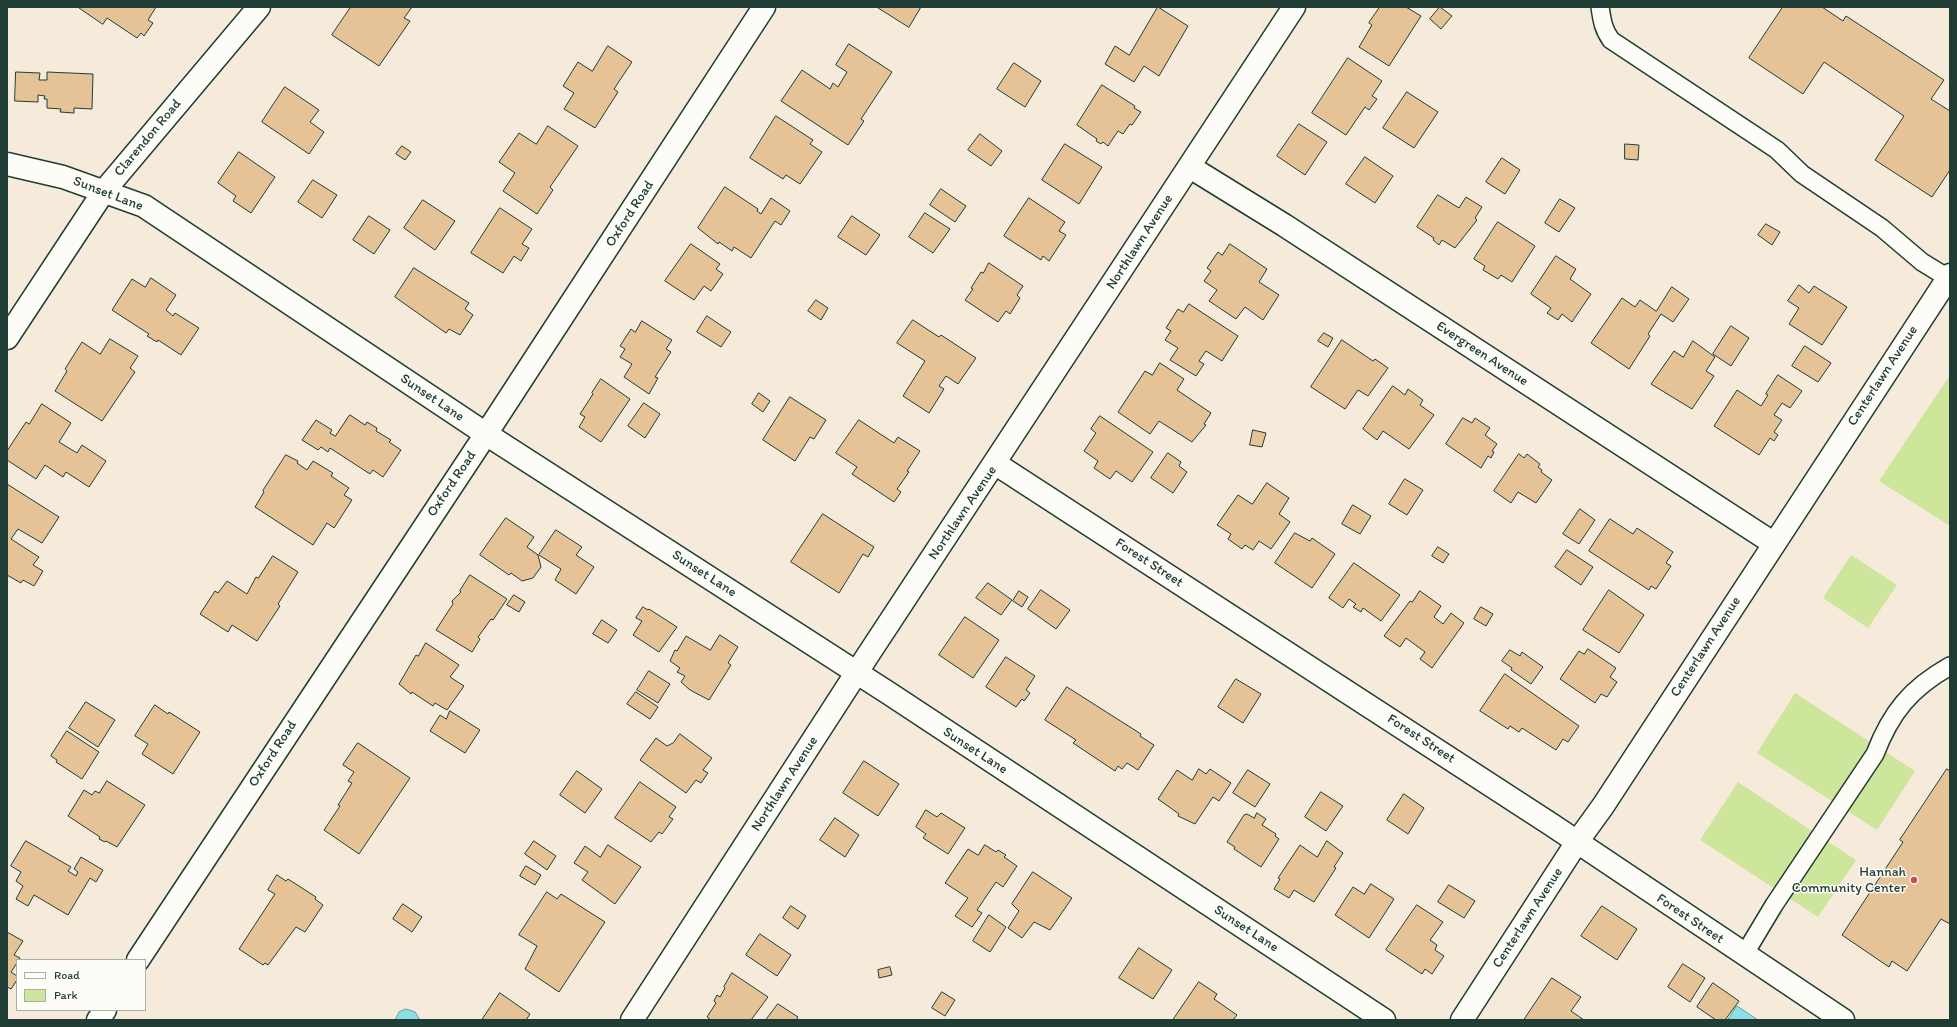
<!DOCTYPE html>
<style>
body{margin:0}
#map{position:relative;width:1957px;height:1027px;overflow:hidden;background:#f6ebda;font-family:Itim,sans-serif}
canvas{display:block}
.frame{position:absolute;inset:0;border:8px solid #1f3d34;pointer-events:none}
.legend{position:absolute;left:16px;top:959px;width:130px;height:52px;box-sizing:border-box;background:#fdfcf7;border:1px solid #a4b0a9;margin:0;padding:5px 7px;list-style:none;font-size:12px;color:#1f3d34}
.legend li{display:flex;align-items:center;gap:8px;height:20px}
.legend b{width:20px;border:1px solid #a4b0a9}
</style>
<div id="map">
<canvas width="1957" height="1027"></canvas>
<div class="frame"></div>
<ul class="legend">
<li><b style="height:5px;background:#fdfcf7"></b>Road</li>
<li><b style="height:11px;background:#cde69c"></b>Park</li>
</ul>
</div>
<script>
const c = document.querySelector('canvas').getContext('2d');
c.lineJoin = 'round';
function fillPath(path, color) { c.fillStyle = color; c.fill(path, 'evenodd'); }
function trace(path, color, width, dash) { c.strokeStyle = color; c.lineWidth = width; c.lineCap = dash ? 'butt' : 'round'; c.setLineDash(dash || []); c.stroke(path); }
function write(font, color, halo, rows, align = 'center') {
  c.font = font + ' Itim,sans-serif'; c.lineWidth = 3; c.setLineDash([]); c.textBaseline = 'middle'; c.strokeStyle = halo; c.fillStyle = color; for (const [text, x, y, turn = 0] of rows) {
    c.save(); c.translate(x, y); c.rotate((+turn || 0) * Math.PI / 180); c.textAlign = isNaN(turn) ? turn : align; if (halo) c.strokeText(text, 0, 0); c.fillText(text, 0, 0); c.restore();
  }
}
fillPath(new Path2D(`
 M1950 375V526L1879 481Z
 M1851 555 1897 585 1868 628 1823 598Z
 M1795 693 1915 771 1877 830 1757 753Z
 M1738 782 1856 860 1818 917 1700 840Z`), '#cde69c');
const water = new Path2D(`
 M1737 1006 1758 1020H1728Z
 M406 1009 415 1012 420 1020H395L399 1012Z`);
fillPath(water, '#8ddee7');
trace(water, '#619e9f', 1);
const building = new Path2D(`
 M78 7H156L148 20 153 23 144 36 141 33 137 38 107 18 103 24Z
 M351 7H412L404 18 410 21 379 66 332 35Z
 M877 7H921L909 27Z
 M1158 7 1188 26 1159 76 1144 66 1134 82 1105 64 1115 46 1129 55Z
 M1380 7H1406L1421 16 1389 66 1359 47 1372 25 1369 23Z
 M1440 7 1452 16 1441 29 1430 19Z
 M1783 7H1822L1843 21 1846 16 1944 80 1931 99 1950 111V170L1932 197 1875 160 1904 116 1824 62 1803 94 1749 58Z
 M849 44 892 72 861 119 864 121 848 145 781 101 802 70 830 89 833 83 838 87 847 72 836 65Z
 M608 46 632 62 614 89 618 92 595 128 564 109 574 93 563 86 578 62 592 71Z
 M1348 58 1382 81 1372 96 1377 99 1369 110 1365 107 1346 135 1312 113Z
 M1014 63 1041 81 1025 107 997 89Z
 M16 72 40 73 39 80H47V72L93 74 92 109 74 108V113L60 112 61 109 47 108V99H44L45 96 38 95V102L15 101Z
 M1102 85 1135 106 1134 108 1141 112 1132 125 1130 124 1123 134 1118 131 1108 146 1103 142 1101 144 1096 141 1097 139 1077 125Z
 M285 87 319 110 310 122 324 132 309 154 262 122Z
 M1407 92 1438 112 1414 148 1383 128Z
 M776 116 813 140 810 144 822 152 800 184 786 175 783 179 750 158Z
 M1299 124 1327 142 1305 175 1277 156Z
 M548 126 578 146 550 187 553 190 537 214 503 191 515 173 499 162 519 133 536 144Z
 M980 134 1002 151 991 166 968 150Z
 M1065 144 1102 167 1079 204 1042 180Z
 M1625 144 1639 145 1638 160 1625 159Z
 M402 146 411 152 405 160 396 154Z
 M239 152 275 177 251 213 233 201 236 196 218 183Z
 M1365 157 1393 176 1375 203 1346 184Z
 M1502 158 1520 170 1505 194 1486 182Z
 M313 180 337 195 322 218 298 202Z
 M725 187 758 209 757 211 761 214 771 198 790 211 781 225 775 221 751 258 734 247 732 251 719 242 718 244 698 228Z
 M941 189 966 206 955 222 930 205Z
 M1438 195 1459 208 1466 197 1482 207 1475 218 1477 220 1455 248 1442 240 1439 245 1433 240 1434 238 1417 227Z
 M1029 198 1065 222 1059 231 1066 235 1049 261 1043 256 1041 260 1004 236Z
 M1560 199 1575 208 1559 232 1545 223Z
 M423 200 455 221 435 250 404 228Z
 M500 208 532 229 522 244 529 248 521 261 514 256 503 273 471 253Z
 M925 213 950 229 933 253 909 237Z
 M369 216 390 230 374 254 353 240Z
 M852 216 880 235 866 255 838 237Z
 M1498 222 1535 246 1512 282 1501 275 1498 279 1483 270 1485 266 1474 259Z
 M1766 224 1780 232 1772 245 1758 235Z
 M691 244 720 264 716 269 723 274 711 291 704 286 694 300 665 281Z
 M1230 244 1267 269 1259 282 1279 295 1263 320 1245 307 1236 319 1209 301 1217 290 1204 281 1211 271 1207 268 1218 252 1222 255Z
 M1556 256 1576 269 1570 279 1591 294 1572 322 1562 314 1558 320 1547 313 1551 308 1531 294Z
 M989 263 1023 286 1017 295 1020 298 1010 314 1006 311 998 322 965 300 973 289 971 288 981 272 983 273Z
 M414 268 469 303 465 309 473 315 460 335 449 329 446 333 395 297Z
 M151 278 176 295 166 310 173 316 175 313 199 328 181 355 158 340 157 342 147 336 149 334 112 310 132 279 145 287Z
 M1799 285 1809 293 1814 286 1847 307 1822 345 1789 324 1799 308 1788 301Z
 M1672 287 1689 299 1673 322 1661 314 1648 334 1650 336 1629 369 1591 343 1622 298 1635 307 1640 300 1656 311Z
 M816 300 828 308 821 320 808 311Z
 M1189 304 1238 336 1222 361 1206 351 1199 361 1204 364 1196 376 1170 360 1178 348 1165 340 1171 331 1166 328 1178 309 1183 312Z
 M707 316 731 332 721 347 697 332Z
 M913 320 939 337 941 335 976 358 958 384 946 376 939 386 944 389 929 413 903 396 925 361 897 343Z
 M642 321 672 340 666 349 671 352 655 377 658 378 649 394 624 377 632 364 620 357 625 349 620 346 631 329 635 332Z
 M1731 326 1749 338 1731 366 1713 354Z
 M1324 333 1333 338 1328 347 1318 341Z
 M110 339 138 356 130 368 135 372 102 421 55 391 67 371 65 369 82 342 100 354Z
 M1342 340 1373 361 1375 359 1388 368 1368 396 1358 390 1345 409 1311 387Z
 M1693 341 1715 357 1706 371 1714 376 1692 409 1651 384 1674 351 1683 357Z
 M1805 346 1831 363 1818 382 1792 366Z
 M1160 363 1184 379 1177 390 1211 413 1204 424 1206 425 1192 442 1159 421 1150 434 1118 412 1145 371 1152 375Z
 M1778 375 1802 391 1790 408 1782 403 1774 415 1782 420 1774 432 1778 435 1774 441 1770 438 1759 455 1714 426 1737 390 1761 406 1768 395 1766 394Z
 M601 379 630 399 601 442 579 427 585 417 580 414 593 394 592 393Z
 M1393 386 1405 395 1408 389 1423 400 1420 405 1434 415 1409 449 1383 431 1377 440 1363 429Z
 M759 393 770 401 763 412 752 404Z
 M790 397 826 420 814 439 810 437 795 461 763 440Z
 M644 403 660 414 645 438 628 426Z
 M42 404 71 423 59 442 77 453 82 445 106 461 89 487 66 472 63 477 45 465 36 479 7 460V451L26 422 29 424Z
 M350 415 365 425 367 422 377 428 376 431 391 440 389 442 401 450 383 477 373 470 370 474 330 448 328 452 321 447 318 450 302 440 316 420 332 430 330 433 335 436Z
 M1100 416 1153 452 1132 482 1116 471 1110 479 1094 468 1098 461 1084 451 1096 433 1091 429Z
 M1463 418 1472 423 1475 418 1490 428 1485 435 1497 444 1492 451 1494 452 1491 458 1488 456 1481 468 1446 444Z
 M859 420 894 443 898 437 920 451 907 471 909 472 897 489 901 492 894 502 852 474 857 467 836 453Z
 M1253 430 1266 433 1262 447 1250 445Z
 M1168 453 1181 462 1179 466 1187 472 1173 493 1151 478Z
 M1519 454 1524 458 1527 454 1540 464 1538 467 1542 470 1541 472 1552 480 1536 503 1518 492 1511 503 1494 491Z
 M286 455 298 461 297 463 307 470 313 461 333 473 331 476 349 488 344 495 352 500 334 528 327 523 313 545 255 507 264 492 263 491Z
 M1405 479 1423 490 1407 515 1389 504Z
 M1267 483 1289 498 1279 514 1290 522 1271 549 1259 541 1253 550 1245 545 1242 549 1228 539 1231 534 1217 525 1238 495 1252 504Z
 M7 484 59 517 42 543 18 529 11 539 39 557 33 565 43 571 34 586 23 580 21 583 7 575Z
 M1353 505 1371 516 1360 534 1342 524Z
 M1580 509 1595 520 1579 544 1563 534Z
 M823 514 874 547 868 557 863 554 839 593 791 562Z
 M506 518 534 537 527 547 538 555 541 567 533 578 522 581 511 573 509 575 480 555Z
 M1610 519 1633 534 1637 528 1673 552 1666 563 1671 566 1656 589 1651 586 1649 590 1589 551Z
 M556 530 582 547 576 555 594 567 576 594 555 580 561 569 539 555Z
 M1295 533 1310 541 1312 538 1335 554 1312 588 1275 563Z
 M1438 547 1449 554 1443 563 1432 556Z
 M1567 550 1593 567 1581 585 1555 567Z
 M273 556 298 572 278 604 280 606 257 641 232 625 228 632 200 614 215 591 218 593 227 581 247 594 256 577 258 578Z
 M1354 563 1400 595 1381 621 1363 608 1361 612 1353 607 1356 604 1349 599 1343 608 1329 598Z
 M470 575 507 599 493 620 491 619 478 637 480 639 472 652 436 630 453 604 452 601 461 592 460 591Z
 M988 583 1012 600 1001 615 976 598Z
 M1041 590 1070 610 1056 629 1028 609Z
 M1609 590 1644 615 1619 653 1583 630Z
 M1019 591 1028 597 1022 607 1013 601Z
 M1420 591 1441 606 1434 617 1443 624 1451 613 1464 623 1432 668 1420 659 1425 652 1406 638 1400 647 1384 636 1410 601 1412 602Z
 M514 595 525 602 519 612 507 605Z
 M643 607 648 610 649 609 677 627 659 652 633 635 642 621 636 618Z
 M1481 607 1493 614 1486 626 1474 619Z
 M965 617 999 640 973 678 939 655Z
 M602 620 617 630 608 643 593 634Z
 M720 635 738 647 728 663 731 665 709 700 690 690 681 682 685 676 677 672 680 668 670 661 675 650 677 651 686 636 710 650Z
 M426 643 459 665 450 677 464 686 447 710 435 703 433 706 412 692 411 694 399 684 416 655 418 656Z
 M1588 649 1616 668 1610 677 1617 682 1607 697 1601 694 1595 703 1560 679 1579 651 1584 654Z
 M1510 650 1520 656 1522 652 1543 667 1531 684 1511 670 1512 668 1502 661Z
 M1006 657 1035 676 1026 690 1030 693 1024 701 1022 699 1016 707 986 687Z
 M649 671 670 684 658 703 637 690Z
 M1505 674 1579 726 1568 742 1563 739 1556 750 1522 728 1519 732 1510 726 1508 729 1480 711Z
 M1236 679 1261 694 1243 723 1218 707Z
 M1067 687 1141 734 1140 736 1154 745 1138 770 1127 763 1122 769 1118 766 1115 771 1073 743 1076 740 1045 720Z
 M636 692 658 707 650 719 627 704Z
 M86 702 115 720 98 747 69 728Z
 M155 705 168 714 169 712 200 732 173 774 142 754 148 744 135 736Z
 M450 711 480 730 465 753 430 731 440 715 446 719Z
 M67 731 99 752 82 779 56 762 57 760 51 756Z
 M680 734 712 758 703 770 708 773 701 783 696 780 686 793 640 760 656 738 667 746 673 743Z
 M358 743 410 778 359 854 324 830 340 806 338 805 352 783 348 781 354 772 343 765Z
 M864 761 899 784 878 816 843 793Z
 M1199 769 1206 774 1210 769 1231 783 1219 801 1213 797 1195 824 1178 816 1179 814 1158 799 1177 770 1192 780Z
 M1947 769 1950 771V924L1941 919 1907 971 1892 961 1889 967 1842 935 1903 842 1900 840Z
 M1248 770 1270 784 1255 807 1233 793Z
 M577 771 602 789 585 813 560 795Z
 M107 781 145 805 117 847 106 841 105 842 99 839 100 837 68 816 84 790 92 795 95 791 99 793Z
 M640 782 676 807 669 817 673 819 662 834 659 832 651 842 615 818Z
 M1321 792 1343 806 1326 831 1305 817Z
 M1404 794 1424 808 1408 834 1387 820Z
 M926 810 937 817 941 813 965 828 948 854 923 838 926 834 916 827Z
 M1257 813 1266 819 1262 825 1276 834 1275 836 1279 839 1261 867 1234 849 1235 847 1227 842 1244 815 1247 814 1254 818Z
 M835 818 859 835 845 857 820 840Z
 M26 841 71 867 68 871 76 876 78 872 74 869 81 857 103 870 96 882 90 878 68 915 34 895 28 906 16 899 23 886 16 881 21 872 11 866Z
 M534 841 556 856 547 870 525 854Z
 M1327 841 1343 853 1334 867 1336 868 1314 902 1294 890 1289 898 1274 889 1280 879 1278 878 1300 845 1317 857Z
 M608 845 641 867 615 904 582 880 588 872 574 863 585 846 600 857Z
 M985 845 996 852 998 850 1006 855 1004 857 1017 866 1003 887 996 882 977 910 982 913 972 927 955 916 968 898 945 883 968 849 978 855Z
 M526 866 541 875 535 885 520 876Z
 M1033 872 1072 898 1050 930 1034 922 1022 938 1008 928 1019 911 1012 904Z
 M277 875 286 881 288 879 316 897 315 899 323 905 305 932 296 927 268 965 265 963 263 965 239 949 275 894 268 890Z
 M1371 884 1394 899 1369 938 1335 915 1353 887 1364 894Z
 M1449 885 1475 901 1464 918 1438 902Z
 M547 892 557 899 561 894 605 922 559 992 525 969 537 946 519 935Z
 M403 904 422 917 412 932 393 919Z
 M1417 905 1443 922 1430 940 1437 945 1435 950 1444 956 1432 974 1425 969 1422 974 1386 950Z
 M791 906 806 916 798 929 783 918Z
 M1602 906 1637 929 1617 960 1581 936Z
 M989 915 1006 927 990 952 973 941Z
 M7 932 23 941 14 955 20 958 11 972 17 976V980L11 989 7 987Z
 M760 934 791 955 777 976 746 955Z
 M1139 948 1172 970 1153 999 1119 978Z
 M1683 964 1705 978 1690 1002 1668 987Z
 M890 967 892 975 879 978 878 970Z
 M732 973 768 997 751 1020H711L707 1017 716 1003 714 1001 717 995 720 997 725 988 724 987Z
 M1552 978 1581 997 1571 1011 1584 1020H1524Z
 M1199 982 1217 994 1214 999 1237 1015 1233 1020H1173Z
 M1713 983 1739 1001 1725 1020H1716L1697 1007Z
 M942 992 955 1000 945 1016 932 1008Z
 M500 993 530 1014 526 1020H482Z
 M778 1004 798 1017 796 1020H766Z`);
fillPath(building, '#e5c397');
trace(building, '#1f3d34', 1);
const lane = new Path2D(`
 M1600 7C1602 20 1603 29 1611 40L1777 150 1802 174 1882 228 1922 262 1948 278
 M1744 955 1774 905 1875 754C1891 712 1911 688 1950 666`);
const street = new Path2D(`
 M7 164 63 177 144 206 486 434 890 694 1384 1020
 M1190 167 1284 225 1773 543
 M7 338 104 191 259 7
 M996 464 1552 825 1843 1020
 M138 960 486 434 764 7
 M98 1020 105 1010
 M632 1020 868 655 1294 7
 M1462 1020 1577 842 1603 806 1950 275`);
trace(lane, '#1f3d34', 20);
trace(street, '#1f3d34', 25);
trace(lane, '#fdfcf7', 17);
trace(street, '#fdfcf7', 22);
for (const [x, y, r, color] of [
 [1914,880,4,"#d1495b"]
]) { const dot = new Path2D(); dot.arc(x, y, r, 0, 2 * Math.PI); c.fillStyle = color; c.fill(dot); trace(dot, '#fdfcf7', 1.5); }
write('14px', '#1f3d34', '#fdfcf7', [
 ["Clarendon Road",148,138,-50],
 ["Sunset Lane",108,194,21],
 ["Oxford Road",630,214,-57],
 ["Northlawn Avenue",1140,242,-57],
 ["Evergreen Avenue",1482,354,33],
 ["Centerlawn Avenue",1883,376,-57],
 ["Sunset Lane",432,398,34],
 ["Oxford Road",452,484,-56],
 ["Northlawn Avenue",963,513,-56],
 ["Forest Street",1149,563,33],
 ["Sunset Lane",704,574,33],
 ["Centerlawn Avenue",1706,647,-57],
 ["Forest Street",1421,739,33],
 ["Sunset Lane",975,751,33],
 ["Oxford Road",273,754,-57],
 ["Northlawn Avenue",785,784,-57],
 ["Centerlawn Avenue",1528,918,-57],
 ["Forest Street",1690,919,34],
 ["Sunset Lane",1246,929,33]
]);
write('14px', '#1f3d34', '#fdfcf7', [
 ["Hannah",1906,872],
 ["Community Center",1906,888]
], 'right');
</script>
